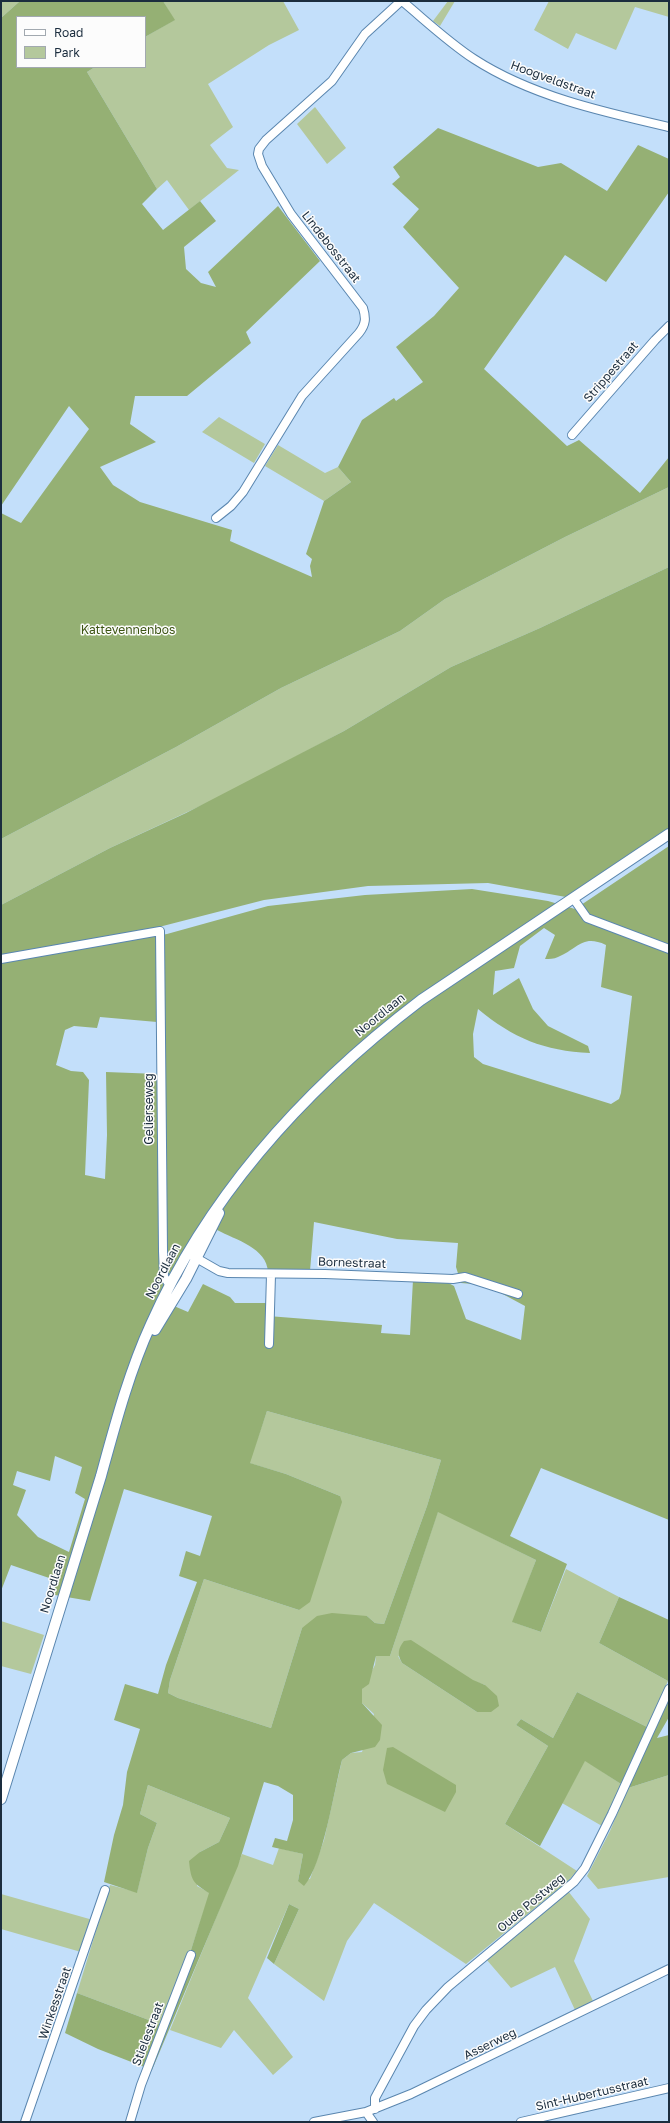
<!DOCTYPE html>
<style>
body{margin:0}
#map{position:relative;width:670px;height:2123px;overflow:hidden;background:#c3dffa;font-family:"Golos Text",sans-serif}
canvas{display:block}
.frame{position:absolute;inset:0;border:2px solid #1b2d3e;pointer-events:none}
.legend{position:absolute;left:16px;top:16px;width:130px;height:52px;box-sizing:border-box;background:#fcfcfc;border:1px solid #a2a9b0;margin:0;padding:5px 7px;list-style:none;font-size:12px;color:#1b2d3e}
.legend li{display:flex;align-items:center;gap:8px;height:20px}
.legend b{width:20px;border:1px solid #a2a9b0}
</style>
<div id="map">
<canvas width="670" height="2123"></canvas>
<div class="frame"></div>
<ul class="legend">
<li><b style="height:5px;background:#fff"></b>Road</li>
<li><b style="height:11px;background:#b4c89c"></b>Park</li>
</ul>
</div>
<script>
const c = document.querySelector('canvas').getContext('2d');
c.lineJoin = 'round';
function fillPath(path, color) { c.fillStyle = color; c.fill(path, 'evenodd'); }
function trace(path, color, width, dash) { c.strokeStyle = color; c.lineWidth = width; c.lineCap = dash ? 'butt' : 'round'; c.setLineDash(dash || []); c.stroke(path); }
function write(font, color, halo, rows, align = 'center') {
  c.font = font + ' "Golos Text",sans-serif'; c.lineWidth = 3; c.setLineDash([]); c.textBaseline = 'middle'; c.strokeStyle = halo; c.fillStyle = color; for (const [text, x, y, turn = 0] of rows) {
    c.save(); c.translate(x, y); c.rotate((+turn || 0) * Math.PI / 180); c.textAlign = isNaN(turn) ? turn : align; if (halo) c.strokeText(text, 0, 0); c.fillText(text, 0, 0); c.restore();
  }
}
fillPath(new Path2D(`
 M1 1H20L1 18Z
 M163 1H283L299 30 269 45 208 84 233 127 210 145 227 168 239 170 189 210 167 180 157 189 87 72 95 67H145V37L174 20Z
 M448 1H455L440 26 433 21Z
 M549 1H669V17L635 7 616 50 576 33 568 49 534 30Z
 M315 107 346 148 327 164 297 124Z
 M219 417 265 444 254 463 202 432Z
 M278 445 325 473 338 467 351 482 324 501 265 466Z
 M669 487V567L540 628 451 667 344 731 226 794 110 848 1 905V839L176 747 281 688 400 631 445 599 565 537Z
 M267 1411 441 1460 427 1506 384 1624 375 1623 367 1616 302 1628 271 1728 178 1698 168 1693 170 1680 204 1579 299 1610 340 1496 286 1474 249 1463Z
 M438 1511 536 1560 513 1622 541 1632 566 1569 619 1597 599 1643 668 1681 647 1727 577 1692 553 1738 521 1719 516 1725 548 1746 505 1824 577 1871 567 1882 466 1964 374 1903 347 1941 324 2001 274 1964 299 1909 289 1904 248 1998 293 2057 273 2075 234 2030 221 2048 170 2030 242 1854 273 1865 279 1848 303 1854 298 1881 310 1879 324 1840 342 1760 351 1753 362 1752 374 1714 362 1703V1689L375 1665 376 1656H390ZM398 1656 485 1685 477 1712 402 1663Z
 M1 1621 44 1635 31 1674 1 1666Z
 M585 1760 621 1784 602 1826 562 1803Z
 M669 1775V1877L598 1889 587 1876 610 1831 628 1788Z
 M148 1785 230 1818 219 1842 200 1852 197 1886 210 1893 191 1950 162 2025 77 1993 110 1885 137 1892 148 1848 157 1823 140 1814Z
 M568 1891 590 1919 574 1961 593 2001 575 2010 555 1967 511 1988 486 1959Z
 M1 1894 93 1920 81 1952 1 1929Z`), '#b4c89c');
fillPath(new Path2D(`
 M20 1H163L175 20 145 37V17H17V67H95L87 72 157 189 142 204 163 230 200 201 216 221 184 247 186 269 201 283 216 287 208 272 278 206 320 261 246 332 251 343 187 396H135L130 424 156 442 100 467 113 485 140 502 232 530 230 541 312 577 310 566 312 559 306 554 324 501 351 482 338 467 362 420 394 398 396 401 423 382 396 347 434 316 459 288 403 227 419 209 392 184 400 177 393 167 438 128 538 167 561 163 607 191 638 145 669 159V192L606 282 565 255 484 369 567 446 579 440 640 493 669 457V487L565 537 445 599 400 631 281 688 176 747 1 839V513L21 523 89 429 69 406 1 506V18Z
 M669 567V829L566 897 488 883 368 886 264 900 155 928 1 956V905L110 848 186 813 344 731 451 667 540 628Z
 M669 846V1520L541 1468 510 1536 567 1564 541 1632 512 1622 536 1560 438 1512 390 1656H376L369 1684 362 1689V1703L382 1725 380 1740 375 1747 351 1753 342 1760C334 1790 323 1865 304 1886L298 1881 303 1854 272 1847 275 1838 287 1841 293 1820V1795L278 1786 264 1782 238 1866 152 2070 98 2049 65 2033 77 1993 162 2025 191 1950 209 1893C193 1883 191 1881 189 1861L200 1852 219 1842 230 1818 148 1785 140 1814 157 1823 148 1848 137 1893 104 1882 114 1835 123 1805 127 1772 140 1729 114 1720 125 1684 158 1694 166 1665 197 1582 179 1576 186 1551 200 1556 212 1516 124 1489 90 1601 55 1595V1580L11 1565 1 1591V962L167 934 268 906 365 895 472 889 548 901 575 909ZM544 928 555 935 545 959C549 959 554 959 558 957 578 949 582 934 606 945L601 987 632 996 621 1093 619 1099 611 1104 483 1064 474 1057 473 1034 478 1009C513 1038 544 1051 590 1053L588 1046 548 1026 533 1009 519 978 493 995 495 971 514 968 520 946ZM100 1017 157 1022 158 1074 106 1072 107 1135 105 1179 85 1175 89 1080 83 1072 71 1071 56 1065 65 1030 74 1026 97 1028ZM314 1222 397 1239 458 1243 456 1267 461 1283 486 1285 525 1306 521 1340 466 1319 454 1286 441 1279 413 1280 410 1335 381 1333 382 1325 268 1316 269 1303H235L230 1297 203 1284 188 1312 174 1306 217 1230C236 1240 267 1248 268 1272L310 1271ZM267 1411 441 1460 427 1506 384 1624 375 1623 367 1616 332 1613 317 1616 302 1628 271 1728 178 1698 168 1693 170 1680 204 1579 299 1610 310 1602 342 1502 340 1496 286 1474 250 1463ZM55 1456 82 1467 75 1493 85 1499 69 1552 38 1537 17 1515 26 1490 13 1485 17 1471 50 1481Z
 M619 1597 669 1620 668 1681 599 1643Z
 M411 1640 473 1680 485 1685 497 1696 499 1706 491 1712H477L402 1663C397 1654 398 1649 404 1641Z
 M577 1692 647 1727 621 1784 585 1761 540 1846 505 1824 548 1746 516 1725 521 1719 553 1738Z
 M669 1698V1717L657 1738 669 1735V1775L628 1788Z
 M393 1747 456 1785V1792L445 1812 387 1784 383 1770 387 1748Z
 M289 1904 299 1909 274 1964 267 1958Z`), '#95b074');
const minor = new Path2D(`
 M402 1C426 21 448 42 474 59 531 96 603 112 669 127
 M572 435 655 340 669 326
 M216 518 231 506 243 492 302 396 359 333C366 324 366 318 363 308L291 214 262 166 258 154 259 149 266 140 332 81 365 34 401 1
 M573 898 587 918 669 949
 M1 959 160 931 163 1251 164 1277 170 1285
 M191 1255 219 1271 228 1273 325 1274 453 1279 465 1277 518 1294
 M269 1344 271 1275
 M375 2109V2098L414 2026 426 2010 448 1987 574 1882 585 1868 612 1814 669 1689
 M366 2112 373 2122
 M25 2122 105 1890
 M130 2122 141 2085 191 1955
 M314 2122 366 2112 411 2094 669 1969
 M521 2122 669 2088`);
const major = new Path2D(`
 M155 1330 186 1279 219 1213
 M1 1799 101 1476C115 1425 129 1372 151 1324 210 1192 308 1086 421 1000L669 834`);
trace(minor, '#5a86af', 10);
trace(major, '#5a86af', 12);
trace(minor, '#fff', 8);
trace(major, '#fff', 10);
write('12px', '#1b2d3e', '#fcfcfc', [
 ["Hoogveldstraat",553,80,20],
 ["Lindebosstraat",331,247,52],
 ["Strippestraat",611,372,-49],
 ["Noordlaan",380,1015,-39],
 ["Gelierseweg",149,1109,-90],
 ["Bornestraat",352,1263,2],
 ["Noordlaan",163,1271,-62],
 ["Noordlaan",53,1584,-73],
 ["Oude Postweg",531,1903,-40],
 ["Winkesstraat",55,2003,-71],
 ["Stielestraat",148,2034,-69],
 ["Asserweg",490,2044,-26],
 ["Sint-Hubertusstraat",592,2094,-13]
]);
write('12px', '#3c5413', '#fcfcfc', [
 ["Kattevennenbos",128,630]
]);
</script>
